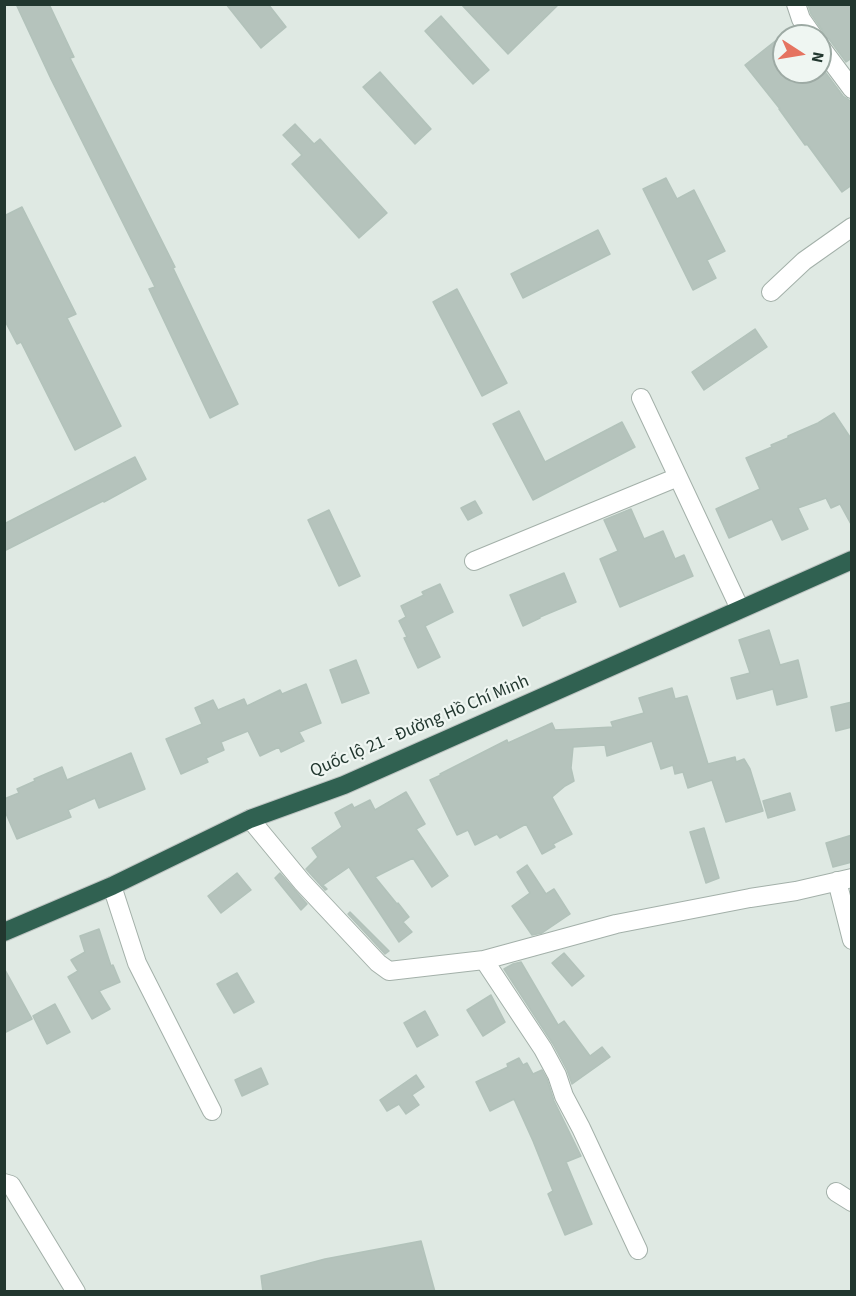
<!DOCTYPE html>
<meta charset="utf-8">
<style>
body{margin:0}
#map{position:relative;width:856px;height:1296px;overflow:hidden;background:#dfe9e3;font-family:"Source Sans 3",sans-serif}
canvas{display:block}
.frame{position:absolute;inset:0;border:6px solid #22372f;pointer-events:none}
.north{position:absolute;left:772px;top:24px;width:60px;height:60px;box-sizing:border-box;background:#eff6f2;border:2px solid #9daaa4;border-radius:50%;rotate:102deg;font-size:16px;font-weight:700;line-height:24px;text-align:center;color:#22372f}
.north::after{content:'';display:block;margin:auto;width:21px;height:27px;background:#e57360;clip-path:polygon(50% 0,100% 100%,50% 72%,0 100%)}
</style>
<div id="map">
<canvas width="856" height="1296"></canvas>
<div class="frame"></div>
<div class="north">N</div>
</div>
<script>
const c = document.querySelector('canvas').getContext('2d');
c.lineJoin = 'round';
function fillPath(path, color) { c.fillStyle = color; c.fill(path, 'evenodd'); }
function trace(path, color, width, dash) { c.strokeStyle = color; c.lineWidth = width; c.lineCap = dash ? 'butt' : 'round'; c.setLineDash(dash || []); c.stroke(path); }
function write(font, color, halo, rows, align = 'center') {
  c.font = font + ' "Source Sans 3",sans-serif'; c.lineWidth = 4.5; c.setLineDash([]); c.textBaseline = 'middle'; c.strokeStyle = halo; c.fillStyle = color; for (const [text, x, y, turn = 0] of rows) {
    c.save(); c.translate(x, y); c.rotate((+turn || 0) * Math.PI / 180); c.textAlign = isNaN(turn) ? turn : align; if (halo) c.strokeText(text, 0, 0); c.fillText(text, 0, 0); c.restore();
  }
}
const building = new Path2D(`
 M16 4H49L74 57 70 58 175 267 173 268 238 404 210 418 149 289 155 287 51 79Z
 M226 4H268L286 27 261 48Z
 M461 4H559L508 54Z
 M810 4H852V58L846 62 829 39 824 36 822 30 811 14 808 5Z
 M441 16 489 70 473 84 425 31Z
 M793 27 799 36H784V72H820V65L843 96 852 102V185L842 192 807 144 805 145 779 109H780L745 65Z
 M380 72 431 129 415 144 363 87Z
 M295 124 314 144 320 139 387 213 359 238 292 164 302 155 283 135Z
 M666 178 677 199 694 190 725 251 707 260 716 278 693 290 643 189Z
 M22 207 76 314 67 318 121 426 75 450 21 342 17 344 4 319V216Z
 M598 230 610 254 523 298 511 274Z
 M457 289 507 383 482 396 433 302Z
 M755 329 767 347 704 390 692 372Z
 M519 411 545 462 622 422 635 447 533 500 493 424Z
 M834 413 852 440V526L840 504 831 508 826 498 798 508 808 529 782 540 772 519 729 538 716 509 760 489 746 458 772 447 771 445 788 438V436L818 423Z
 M135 457 146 479 104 502 103 501 4 551V524Z
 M475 501 482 513 468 520 461 508Z
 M631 509 644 539 663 531 675 559 684 555 693 576 620 607 600 559 618 551 604 520Z
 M329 510 360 576 339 586 308 520Z
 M564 573 576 602 540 617V618L523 626 510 595Z
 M440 584 453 612 425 626 440 657 418 668 404 638 407 637 399 621 406 617 401 606 424 595 422 592Z
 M769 630 780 665 798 660 807 697 777 705 773 689 737 699 731 678 750 673 739 640Z
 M356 660 369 693 342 703 330 670Z
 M306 684 321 723 299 732 304 741 281 752 279 747 260 756 248 731 221 742 224 750 206 758 208 762 181 774 166 739 202 724 195 708 213 700 218 710 244 699 247 706 280 690 282 694Z
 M672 688 675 699 687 696 708 764 735 757 736 762 744 759 750 769 763 811 726 822 712 780 688 788 683 772 675 774 673 765 661 769 652 741 607 756 605 745 573 747 571 768 574 781 565 786 552 797 572 834 553 844 555 847 542 854 526 824 500 838 497 834 475 845 468 830 457 835 430 780 441 775 440 774 507 740 508 743 552 723 555 730 613 727 611 722 644 713 639 698Z
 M852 702V727L836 731 831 707Z
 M131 753 145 789 99 808 95 798 68 810 71 817 17 839 4 809V799L19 793 17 789 35 781 34 779 62 767 67 780Z
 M406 792 425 824 416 829 448 876 432 887 413 858 375 877 397 904 398 903 409 917 403 922 412 932 399 942 349 867 323 885 327 889 325 890 306 869 318 857 312 848 342 827 335 813 352 804 354 808 370 800 375 810Z
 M790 793 795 810 768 818 763 801Z
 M704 828 719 878 706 883 690 832Z
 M852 835V862L833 867 826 843Z
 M527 865 546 894 554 889 570 914 542 933 532 935 512 906 530 893 517 872Z
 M237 873 251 890 221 913 208 896Z
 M280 873 307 904 301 910 275 878Z
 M350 912 389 951 385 954 348 914Z
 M99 929 111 966 113 965 120 982 99 991 110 1009 92 1019 68 977 78 971 71 960 85 952 80 936Z
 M564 953 584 976 572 986 552 963Z
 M521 962 558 1025 564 1021 590 1056 602 1047 610 1057 572 1084 567 1070 553 1044 504 969 513 964Z
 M4 968 32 1019 4 1033Z
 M237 973 254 1002 234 1013 217 984Z
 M491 995 505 1022 483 1036 467 1010Z
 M55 1004 70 1032 47 1044 33 1016Z
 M425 1011 438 1035 417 1047 404 1023Z
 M519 1058 523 1065 527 1063 533 1074 542 1070 547 1079 554 1101 581 1156 566 1162 592 1224 565 1235 548 1194 553 1191 533 1141 514 1099 490 1111 476 1082 508 1067 507 1064Z
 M261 1068 268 1084 242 1096 235 1080Z
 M416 1075 424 1087 412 1095 419 1105 406 1114 399 1104 387 1111 380 1100Z
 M421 1241 435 1292H263L261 1276 325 1259Z`);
fillPath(building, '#b5c3bc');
trace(building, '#b2c2ba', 1.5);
const street = new Path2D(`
 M796 4 801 19 813 36
 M820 46 852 89
 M771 292 804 261 852 227
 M641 398 740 609
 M474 561 678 477
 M250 819 302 882 378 963 389 971 484 960 616 924 750 898 796 891 852 878
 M837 881 852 940
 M112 886 137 963 212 1111
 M484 960 543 1049 557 1075 564 1096 581 1128 638 1250
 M4 1183 11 1185 76 1292
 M836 1192 852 1202`);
const highway = new Path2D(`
 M4 932 112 886 250 819 344 785 852 560`);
trace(street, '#a3b0a9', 20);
trace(highway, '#bdc3c1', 20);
trace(street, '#fff', 18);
trace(highway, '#306151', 18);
write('18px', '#22372f', '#eff6f2', [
 ["Quốc lộ 21 - Đường Hồ Chí Minh",420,727,-23]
]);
</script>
